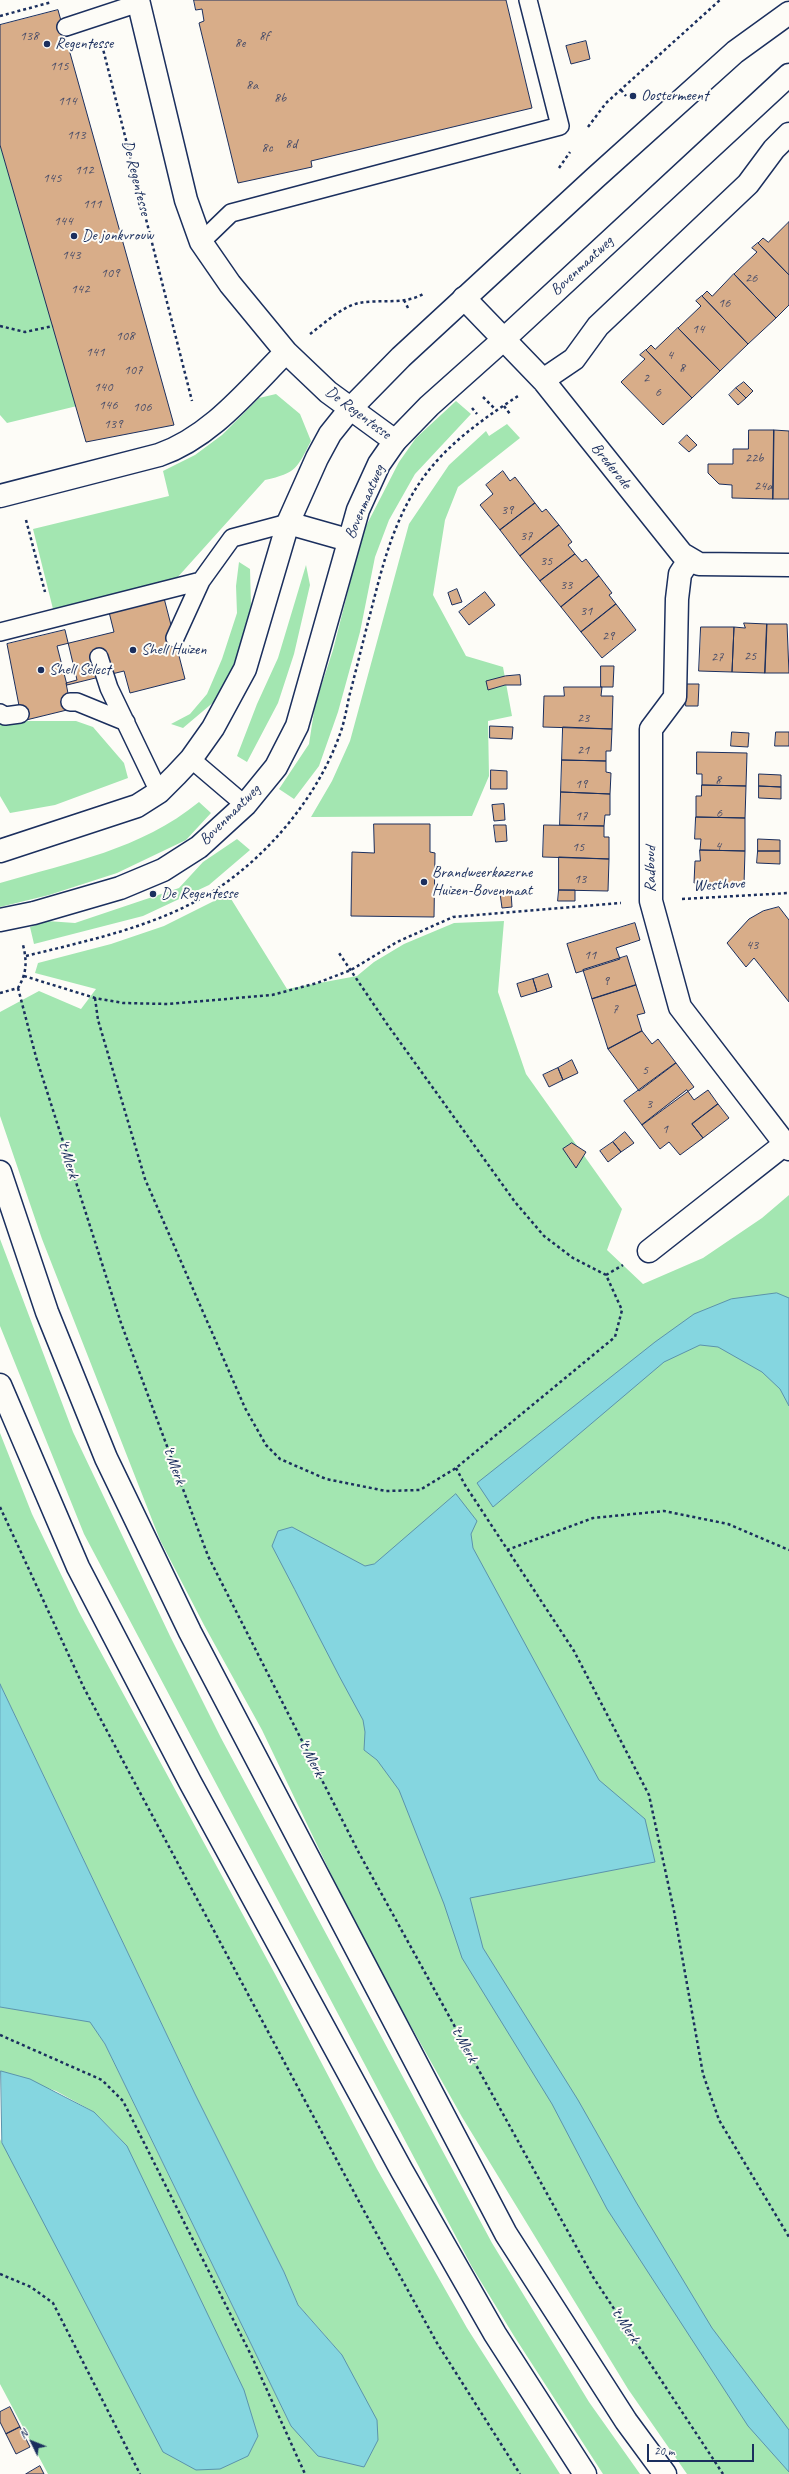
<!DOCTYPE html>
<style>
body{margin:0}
#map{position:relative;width:789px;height:2474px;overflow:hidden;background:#fdfcf7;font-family:Caveat,sans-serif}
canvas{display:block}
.north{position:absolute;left:12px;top:2422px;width:40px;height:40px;-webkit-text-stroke:3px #fdfcf7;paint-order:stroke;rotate:313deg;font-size:11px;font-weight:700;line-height:16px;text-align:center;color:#1b2f5e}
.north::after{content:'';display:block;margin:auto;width:14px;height:18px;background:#1b2f5e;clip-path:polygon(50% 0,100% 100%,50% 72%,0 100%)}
.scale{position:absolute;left:647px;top:2444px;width:107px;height:18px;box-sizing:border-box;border:2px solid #1b2f5e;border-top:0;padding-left:5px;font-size:12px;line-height:14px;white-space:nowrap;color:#1b2f5e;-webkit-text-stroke:3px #fdfcf7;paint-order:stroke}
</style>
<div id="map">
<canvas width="789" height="2474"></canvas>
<div class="north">N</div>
<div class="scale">20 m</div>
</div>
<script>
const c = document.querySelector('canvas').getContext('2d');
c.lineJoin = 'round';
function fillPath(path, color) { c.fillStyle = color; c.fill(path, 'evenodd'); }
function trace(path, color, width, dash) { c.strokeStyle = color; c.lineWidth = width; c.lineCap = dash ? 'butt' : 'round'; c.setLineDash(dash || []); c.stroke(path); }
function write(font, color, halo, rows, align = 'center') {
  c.font = font + ' Caveat,sans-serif'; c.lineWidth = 4; c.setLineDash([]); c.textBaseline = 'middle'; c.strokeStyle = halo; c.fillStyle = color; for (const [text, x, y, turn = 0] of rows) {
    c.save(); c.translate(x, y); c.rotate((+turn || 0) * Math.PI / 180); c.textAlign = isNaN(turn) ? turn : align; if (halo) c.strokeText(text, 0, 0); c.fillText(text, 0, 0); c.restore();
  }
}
fillPath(new Path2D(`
 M0 145 77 406 7 423 0 415Z
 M276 394 300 414 311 441C297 468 297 473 265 480L176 579 54 613 33 529 169 496 163 471 195 455 222 435 259 398Z
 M456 401 471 414 415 474 389 520 375 557 360 632 338 712 319 766 294 799 279 789 309 744 315 705 333 650 363 532 399 462 416 438Z
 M507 424 520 438 458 487 445 520 433 595 466 656 503 667 512 716 488 721 489 776 472 816 311 817 332 781 350 741 409 524 449 465 486 431 489 436Z
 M239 562 250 569 251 606 236 658 222 695 183 728 171 724 190 714 207 694 222 659 237 613 236 586Z
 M306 565 310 585 294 654 278 703 247 762 237 756 257 704 278 658Z
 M28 721H76L93 727 124 763 128 778 55 805 10 813 0 796V725Z
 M199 802 211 813 186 840 117 873 49 895 0 907V883C71 862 140 850 199 802Z
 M237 839 250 850 209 885 143 916 34 944 30 927 47 921 75 923 179 888 203 862Z
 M228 894 287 989 357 976 374 962 404 944 454 923 504 921 498 992 526 1074 622 1209 607 1250 643 1284 703 1258 762 1218 789 1195V2474H687L628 2389 462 2117 363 1941 262 1730 204 1625 160 1540 42 1239 0 1116V1012L39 991 81 1009 96 989 35 973 38 963 111 944 164 926Z
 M0 1239 73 1432 170 1636 221 1738 492 2243 589 2402 640 2474H603L514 2336 472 2267 84 1534 0 1326Z
 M0 1433 32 1514 79 1612 275 1974 377 2169 467 2328 560 2474H48L0 2384V2139L2 2143 127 2146 94 2112 56 2091 0 2072V2007L90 2021 105 2044 291 2426 342 2355 298 2305 284 2272 195 2094 0 1684Z`), '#a3e6b1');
const water = new Path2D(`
 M777 1293 789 1298V1406L780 1389 762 1372 718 1347 700 1345 664 1362 493 1507 477 1483 655 1342 694 1314 731 1299Z
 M456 1494 477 1521 471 1534 473 1548 599 1780 645 1819 655 1862 470 1898 483 1948 578 2100 636 2202 712 2328 789 2430V2472L748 2426 607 2209 552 2104 462 1958 444 1904 399 1790 377 1760 364 1750 365 1732 363 1720C331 1663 303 1604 272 1546L278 1531 292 1527 365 1566 374 1564Z
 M0 1684 195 2094 284 2272 298 2305 342 2355 377 2420 378 2440 364 2467 318 2456 291 2426 105 2044 90 2022 0 2007Z
 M1 2071 30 2079 94 2112 127 2146 244 2390 258 2436 248 2456 220 2469 196 2470 163 2452 2 2143Z`);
fillPath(water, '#85d6e0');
trace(water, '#5b93ac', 1);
const building = new Path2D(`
 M194 0H506L532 108 311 161 312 167 238 183 199 23 204 21 202 9 196 10Z
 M58 10 174 425 86 442 0 145V25Z
 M586 41 590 59 571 64 566 46Z
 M789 222V275L758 243 763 238 768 242Z
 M758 243 789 275V305L776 318 734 274 757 252 752 248Z
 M734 274 776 318 748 344 702 296 707 291 712 296Z
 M702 296 748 344 720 371 678 328 701 306 696 301Z
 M678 328 720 371 692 398 646 350 651 345 655 349Z
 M646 350 692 398 663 425 621 382 645 359 640 355Z
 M744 382 753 391 746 398 736 388Z
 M736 388 746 398 738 405 729 395Z
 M749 430H774L773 499 732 498V485L719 484 708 473V464H733V449H748Z
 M774 430 789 431V499H773Z
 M687 435 697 445 689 452 679 443Z
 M503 471 510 481 515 477 535 503 500 530 480 505 493 494 486 485Z
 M535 503 542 512 546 509 559 525 520 556 500 530Z
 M559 525 572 542 568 545 575 554 540 581 520 556Z
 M575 554 582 562 586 559 599 576 561 607 540 581Z
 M599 576 612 593 609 595 616 604 581 632 561 607Z
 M457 589 462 602 452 605 448 593Z
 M485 592 495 605 469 625 459 612Z
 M164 598 185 679 130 693 124 671 67 685 57 646 114 632 109 612Z
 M616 604 636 630 602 658 581 632Z
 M744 623 767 624 765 673 732 672 734 627 745 628Z
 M767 624H787L789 673H765Z
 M701 627H734L732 672 699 671Z
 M65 630 77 680 66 683 71 709 22 721 7 644Z
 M601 666H614L613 687H601Z
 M520 675 521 685H505L488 690 486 681 505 676Z
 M687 684H699L698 706H686Z
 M564 687H602L601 696H613L612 729 543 727 544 696H564Z
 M490 726 513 727 512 739 490 738Z
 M563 727 612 729 611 751H606V761L562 760Z
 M732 732 749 733 748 747 731 746Z
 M776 732H789V746H775Z
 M697 752 747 753 746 786 702 785V774H697Z
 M562 760 606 761V772L611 773 610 794 561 792Z
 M491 770 507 771V789H491Z
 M759 774 781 775V787L759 786Z
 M702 785 746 786 745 818 696 817V796H701Z
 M759 786 781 787V799L759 798Z
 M561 792 610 794V815H605L604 826 560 825Z
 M504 804 505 820 494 821 492 805Z
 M696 817 745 818V851L700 850 701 839H695Z
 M374 824H430V852L435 853 434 917 351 916 352 852 374 853Z
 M494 825H506L507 841 496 842Z
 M544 825 604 826V837H609V859L543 857Z
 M758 839 780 840V851H758Z
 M700 850 745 851 744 884 694 883 695 861H700Z
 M758 851H780V864L757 863Z
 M559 857 609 859 608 891 559 890Z
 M559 890H575V901H558Z
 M511 892 512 907 502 908 500 893Z
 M779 907 789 920V1002L754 958 746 967 727 943 749 919 763 911Z
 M635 923 640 940 616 948 620 959 576 973 567 944Z
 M627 956 636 985 592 999 583 970Z
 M548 974 552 987 537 992 533 979Z
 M533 979 537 992 521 997 517 984Z
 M636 985 645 1013 637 1015 642 1031 608 1049 592 999Z
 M642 1031 652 1044 658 1039 676 1063 639 1091 608 1049Z
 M572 1060 578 1073 563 1080 558 1068Z
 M676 1063 694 1087 642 1125 624 1101Z
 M558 1068 563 1080 549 1087 543 1075Z
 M687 1090 694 1100 708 1090 718 1104 692 1124 703 1138 680 1155 669 1142 660 1149 642 1125Z
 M718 1104 729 1118 703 1138 692 1124Z
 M625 1132 634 1143 621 1152 613 1142Z
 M613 1142 621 1152 608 1162 600 1151Z
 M572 1143 586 1152 576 1168 563 1149Z
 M10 2407 20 2427 6 2434 0 2422V2412Z
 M20 2427 30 2447 16 2454 6 2434Z
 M40 2466 44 2474H26Z`);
fillPath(building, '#d8ad89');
trace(building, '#1b2f5e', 1);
const service = new Path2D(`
 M66 27 139 3
 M201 242 231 213 560 126 528 0
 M0 632 201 581 232 538 288 523
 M175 638 201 581
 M99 657 109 688 159 792
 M70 702H77L126 722
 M0 713 5 716 20 714
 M191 759 245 805`);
const minor = new Path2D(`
 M138 0 186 200 201 242 230 284 286 352 328 392 395 441
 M464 298 543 380 682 554 699 564 789 565
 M543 380 574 359 598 326 748 184 774 149 789 134
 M0 496 159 455C211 437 248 390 286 352
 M288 523 348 540
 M689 560 680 574 677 599 675 697 651 729V901L680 1007 789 1149
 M649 1251 785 1144`);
const tertiary = new Path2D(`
 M0 851 137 806 159 792 176 775 191 759 213 728 245 669 288 523 317 458 330 434 350 409 401 357 595 178 735 52 789 13
 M0 920 34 913 120 888 163 870 199 847 245 805 276 767 297 726 358 510 379 464 395 441 429 406 504 339 789 75`);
const secondary = new Path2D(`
 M0 1172 47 1312 106 1458 190 1632 506 2234 626 2421 665 2474
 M0 1385 78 1567 190 1782 402 2171 495 2334 585 2474`);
trace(service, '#1b2f5e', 20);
trace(minor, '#1b2f5e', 25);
trace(tertiary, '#1b2f5e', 25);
trace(secondary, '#1b2f5e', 25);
trace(new Path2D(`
 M0 16 52 2
 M102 45 192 401
 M621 90 626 96
 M588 127 606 103 720 0
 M559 168 570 152
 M404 300 409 310
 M0 326 25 332 53 326
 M310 334C325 323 341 307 359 303 379 299 405 305 423 294
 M483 397 496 410
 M504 406 510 414
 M472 408 477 414
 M26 520 45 592
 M682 899 789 893
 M26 956C90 940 155 927 212 892 269 856 321 793 342 728 345 718 347 707 349 697 357 667 364 637 372 607 384 559 397 510 429 470 453 440 486 417 518 396
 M24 976 95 998 123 1003 168 1004 272 995 317 983 351 970 397 942 453 917 621 903
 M18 988 36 1057 121 1323 208 1556 359 1853 593 2277 723 2474
 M0 993 18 988C27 973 27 961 23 945
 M95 998 98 1020 145 1179 245 1408 266 1445 280 1459 326 1479 386 1491 420 1490 456 1468 615 1337 622 1310 606 1275 573 1258 544 1236 515 1202 387 1024 339 953
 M606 1275 623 1265
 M456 1468 465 1485 574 1651 649 1795 674 1911 703 2074 719 2120 789 2237
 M0 1507 84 1688 363 2209 437 2343 520 2474
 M507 1550 593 1518 664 1511 728 1524 789 1550
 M0 2035 102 2080 123 2101 252 2357 305 2474
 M0 2274 31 2287 53 2303 140 2474`), '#1b2f5e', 2.5, [3, 3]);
trace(service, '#fdfcf7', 17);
trace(minor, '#fdfcf7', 22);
trace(tertiary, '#fdfcf7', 22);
trace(secondary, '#fdfcf7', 22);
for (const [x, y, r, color] of [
 [47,44,4,"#1b2f5e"],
 [633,96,4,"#1b2f5e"],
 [74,236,4,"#1b2f5e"],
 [133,650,4,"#1b2f5e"],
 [41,670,4,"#1b2f5e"],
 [424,882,4,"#1b2f5e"],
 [153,894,4,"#1b2f5e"]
]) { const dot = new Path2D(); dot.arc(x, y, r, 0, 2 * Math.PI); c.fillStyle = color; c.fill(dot); trace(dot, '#fdfcf7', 1.5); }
write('14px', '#4a4e69', null, [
 ["138",29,36],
 ["8f",264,36],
 ["8e",240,43],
 ["115",59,66],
 ["8a",252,85],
 ["8b",280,98],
 ["114",67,101],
 ["113",76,135],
 ["8d",291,144],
 ["8c",267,148],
 ["112",84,170],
 ["145",52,178],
 ["111",92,204],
 ["144",63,221],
 ["143",71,255],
 ["109",110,273],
 ["26",751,278],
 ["142",80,289],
 ["16",724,303],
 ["14",698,329],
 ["108",125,336],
 ["141",95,352],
 ["4",670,355],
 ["8",682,368],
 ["107",133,370],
 ["2",646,378],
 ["140",103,387],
 ["6",658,392],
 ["146",108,405],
 ["106",142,407],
 ["139",113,424],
 ["22b",754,458],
 ["24a",763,486],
 ["39",507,510],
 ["37",526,536],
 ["35",546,561],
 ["33",566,585],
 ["31",586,611],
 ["29",608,636],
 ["25",750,656],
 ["27",717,657],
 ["23",583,718],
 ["21",583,750],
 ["8",718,780],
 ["19",581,784],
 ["6",719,813],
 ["17",581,816],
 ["4",718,846],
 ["15",578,847],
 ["13",580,879],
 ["43",752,945],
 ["11",590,955],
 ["9",606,981],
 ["7",615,1009],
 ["5",645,1070],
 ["3",649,1104],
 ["1",665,1129]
]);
write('16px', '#1b2f5e', '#fdfcf7', [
 ["Regentesse",55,44],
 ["Oostermeent",641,96],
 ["De jonkvrouw",82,236],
 ["Shell Huizen",141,650],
 ["Shell Select",49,670],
 ["Brandweerkazerne",432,873],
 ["Huizen-Bovenmaat",432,891],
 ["De Regentesse",161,894]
], 'left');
write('16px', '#1b2f5e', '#fdfcf7', [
 ["De Regentesse",136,178,76],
 ["Bovenmaatweg",582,266,-43],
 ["De Regentesse",358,413,37],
 ["Brederode",611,466,51],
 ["Bovenmaatweg",365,502,-67],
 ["Bovenmaatweg",230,815,-45],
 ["Radboud",651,869,-90],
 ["Westhove",719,885,-3],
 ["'t Merk",68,1159,73],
 ["'t Merk",174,1465,70],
 ["'t Merk",311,1758,63],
 ["'t Merk",464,2044,61],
 ["'t Merk",625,2325,57]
]);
</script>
